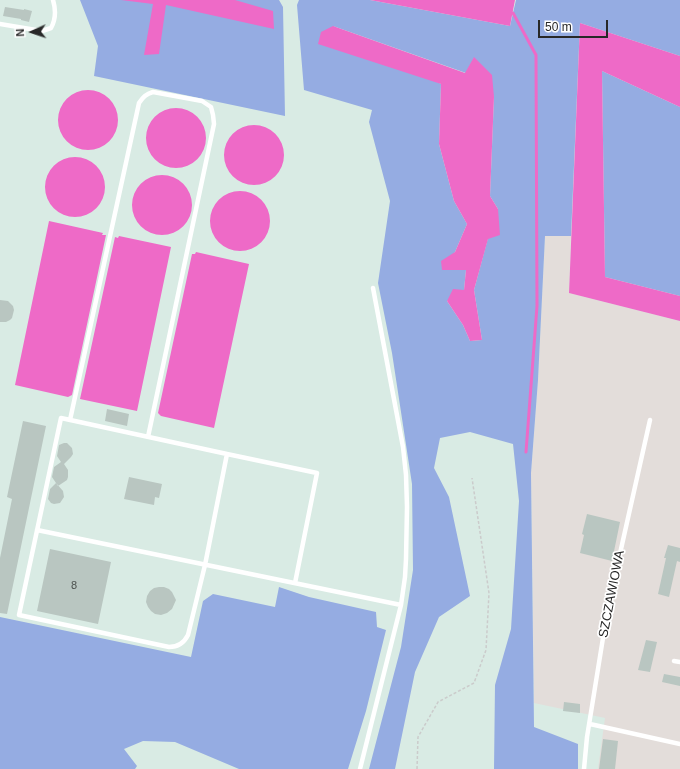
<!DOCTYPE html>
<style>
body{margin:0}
#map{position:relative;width:680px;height:769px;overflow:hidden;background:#d9ebe4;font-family:Helvetica,sans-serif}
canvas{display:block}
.north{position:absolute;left:12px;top:12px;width:40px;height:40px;-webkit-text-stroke:3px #fff;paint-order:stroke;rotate:267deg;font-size:11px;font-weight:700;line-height:16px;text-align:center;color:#282828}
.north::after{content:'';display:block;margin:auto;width:14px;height:18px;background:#282828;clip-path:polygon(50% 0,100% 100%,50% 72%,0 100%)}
.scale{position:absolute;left:538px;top:20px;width:70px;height:18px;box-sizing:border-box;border:2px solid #282828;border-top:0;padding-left:5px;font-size:12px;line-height:14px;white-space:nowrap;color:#282828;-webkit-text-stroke:3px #fff;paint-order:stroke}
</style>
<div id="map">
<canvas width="680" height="769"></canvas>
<div class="north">N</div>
<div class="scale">50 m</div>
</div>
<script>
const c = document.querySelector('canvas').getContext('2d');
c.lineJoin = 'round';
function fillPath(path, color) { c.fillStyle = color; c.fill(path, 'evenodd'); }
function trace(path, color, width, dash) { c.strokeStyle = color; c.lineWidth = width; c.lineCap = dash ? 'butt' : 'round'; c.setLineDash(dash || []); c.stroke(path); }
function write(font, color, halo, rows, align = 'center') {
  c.font = font + ' Helvetica,sans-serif'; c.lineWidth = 3.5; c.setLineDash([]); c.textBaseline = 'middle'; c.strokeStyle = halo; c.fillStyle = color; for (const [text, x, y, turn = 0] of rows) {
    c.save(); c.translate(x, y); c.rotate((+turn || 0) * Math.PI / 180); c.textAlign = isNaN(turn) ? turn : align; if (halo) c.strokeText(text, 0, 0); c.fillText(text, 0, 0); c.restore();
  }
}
fillPath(new Path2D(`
 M545 235 571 236 569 293 680 321V769H598L605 718 534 703 531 473 538 380Z`), '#e3ddda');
fillPath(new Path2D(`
 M80 0H279L283 7 285 116 94 76 98 46Z
 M299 0H370L510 26 516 0H680V56L580 23 571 236H545L538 380 531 473 534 727 578 744V769H494L495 685 511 629 519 501 513 444 470 432 440 438 434 468 449 497 470 596 439 617 415 672 395 769H369L401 647 413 570 412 484 392 353 378 283 390 201 369 122 372 110 304 90 297 5ZM333 26 466 73 474 58 494 97 490 196 498 209 488 238 474 290 482 340 470 341 463 325 447 301 464 290 466 270H442L455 252 467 224 454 201 439 144 441 84Z
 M602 71 680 107V296L605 277Z
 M279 587 309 597 376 612 377 627 386 630 366 711 348 769H239L175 742 143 741 124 749 137 766 135 769H0V617L191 657 203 601 213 594 275 607Z`), '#95ace2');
fillPath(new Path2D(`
 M121 0H235L273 11 274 29 166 5 159 54 144 55 153 4Z
 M370 0H515L510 26Z
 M580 23 680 56V107L602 71 605 277 680 296V321L569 293Z
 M333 26 465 73 474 57 492 75 494 97 490 196 498 209 500 235 488 239 474 290 482 340 470 341 463 325 447 301 453 289 464 290 466 270H442L441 261 455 252 467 224 454 201 439 144 441 84 318 44 321 32Z
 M58 120a30 30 0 1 1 60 0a30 30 0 1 1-60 0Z
 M146 138a30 30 0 1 1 60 0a30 30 0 1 1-60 0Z
 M224 155a30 30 0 1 1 60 0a30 30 0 1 1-60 0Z
 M45 187a30 30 0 1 1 60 0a30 30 0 1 1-60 0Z
 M132 205a30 30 0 1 1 60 0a30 30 0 1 1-60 0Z
 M210 221a30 30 0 1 1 60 0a30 30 0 1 1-60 0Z
 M49 221 103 233 102 235H106L72 395 68 397 15 385Z
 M119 236 171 247 137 411 80 399 115 237 118 238Z
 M196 252 249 264 214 428 161 416 158 413 192 254H195Z`), '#ee6ac7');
trace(new Path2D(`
 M513 13 536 55 537 306 526 452`), '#ee6ac7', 3);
fillPath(new Path2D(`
 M5 7 24 10V9L32 11 29 22 21 20V19L3 16Z
 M0 300 8 301 13 306 14 310 12 318 10 320 6 322H0Z
 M107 409 129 414 127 426 105 421Z
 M23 421 46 426 7 614 0 613V558L12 499 7 497Z
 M64 443H67L72 448 73 454 71 457 64 464 68 470V477L67 480 58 486 52 477 54 467 61 462 57 456 59 445Z
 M129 477 162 484 159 498 155 497 154 505 124 499Z
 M56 483 63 491 64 497 60 503 54 504 51 503 48 499 50 489Z
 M587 514 620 522 612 561 580 553 584 535 582 534Z
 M668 545 680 548V562L677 561 669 597 658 594 666 558H664Z
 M50 549 111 562 98 624 37 611Z
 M159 587H164L169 589 172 592 176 600 172 609 167 613 161 615 155 614 151 611 148 607 146 602 147 596 150 591 154 588Z
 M646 640 657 642 650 672 638 670Z
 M664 674 680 677V686L662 682Z
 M564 702 580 704V713L563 711Z
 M603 739 618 741 615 769H599Z`), '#b9c6c1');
trace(new Path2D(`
 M417 769 418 737 438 702 474 683 486 650 489 593 472 478`), '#cbcbcb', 1.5, [3, 2]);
trace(new Path2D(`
 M0 24 42 31 51 28C56 19 56 10 53 0
 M70 420 139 103C143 97 146 94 153 92L202 101 211 107 213 115 214 124 148 437
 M227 454 61 418 19 615 169 647C178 647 184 643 188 635L205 565 227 454 317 473 295 583
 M37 530 401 605
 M674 661 680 662
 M590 724 680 744
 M360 769 401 605 405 577 406 559 407 507 406 475 403 447 373 288
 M584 769 587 737 608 607 650 420`), '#fff', 4.5);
write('11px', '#4c504e', null, [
 ["8",74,586]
]);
write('13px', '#282828', '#fff', [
 ["SZCZAWIOWA",612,594,-79]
]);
</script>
